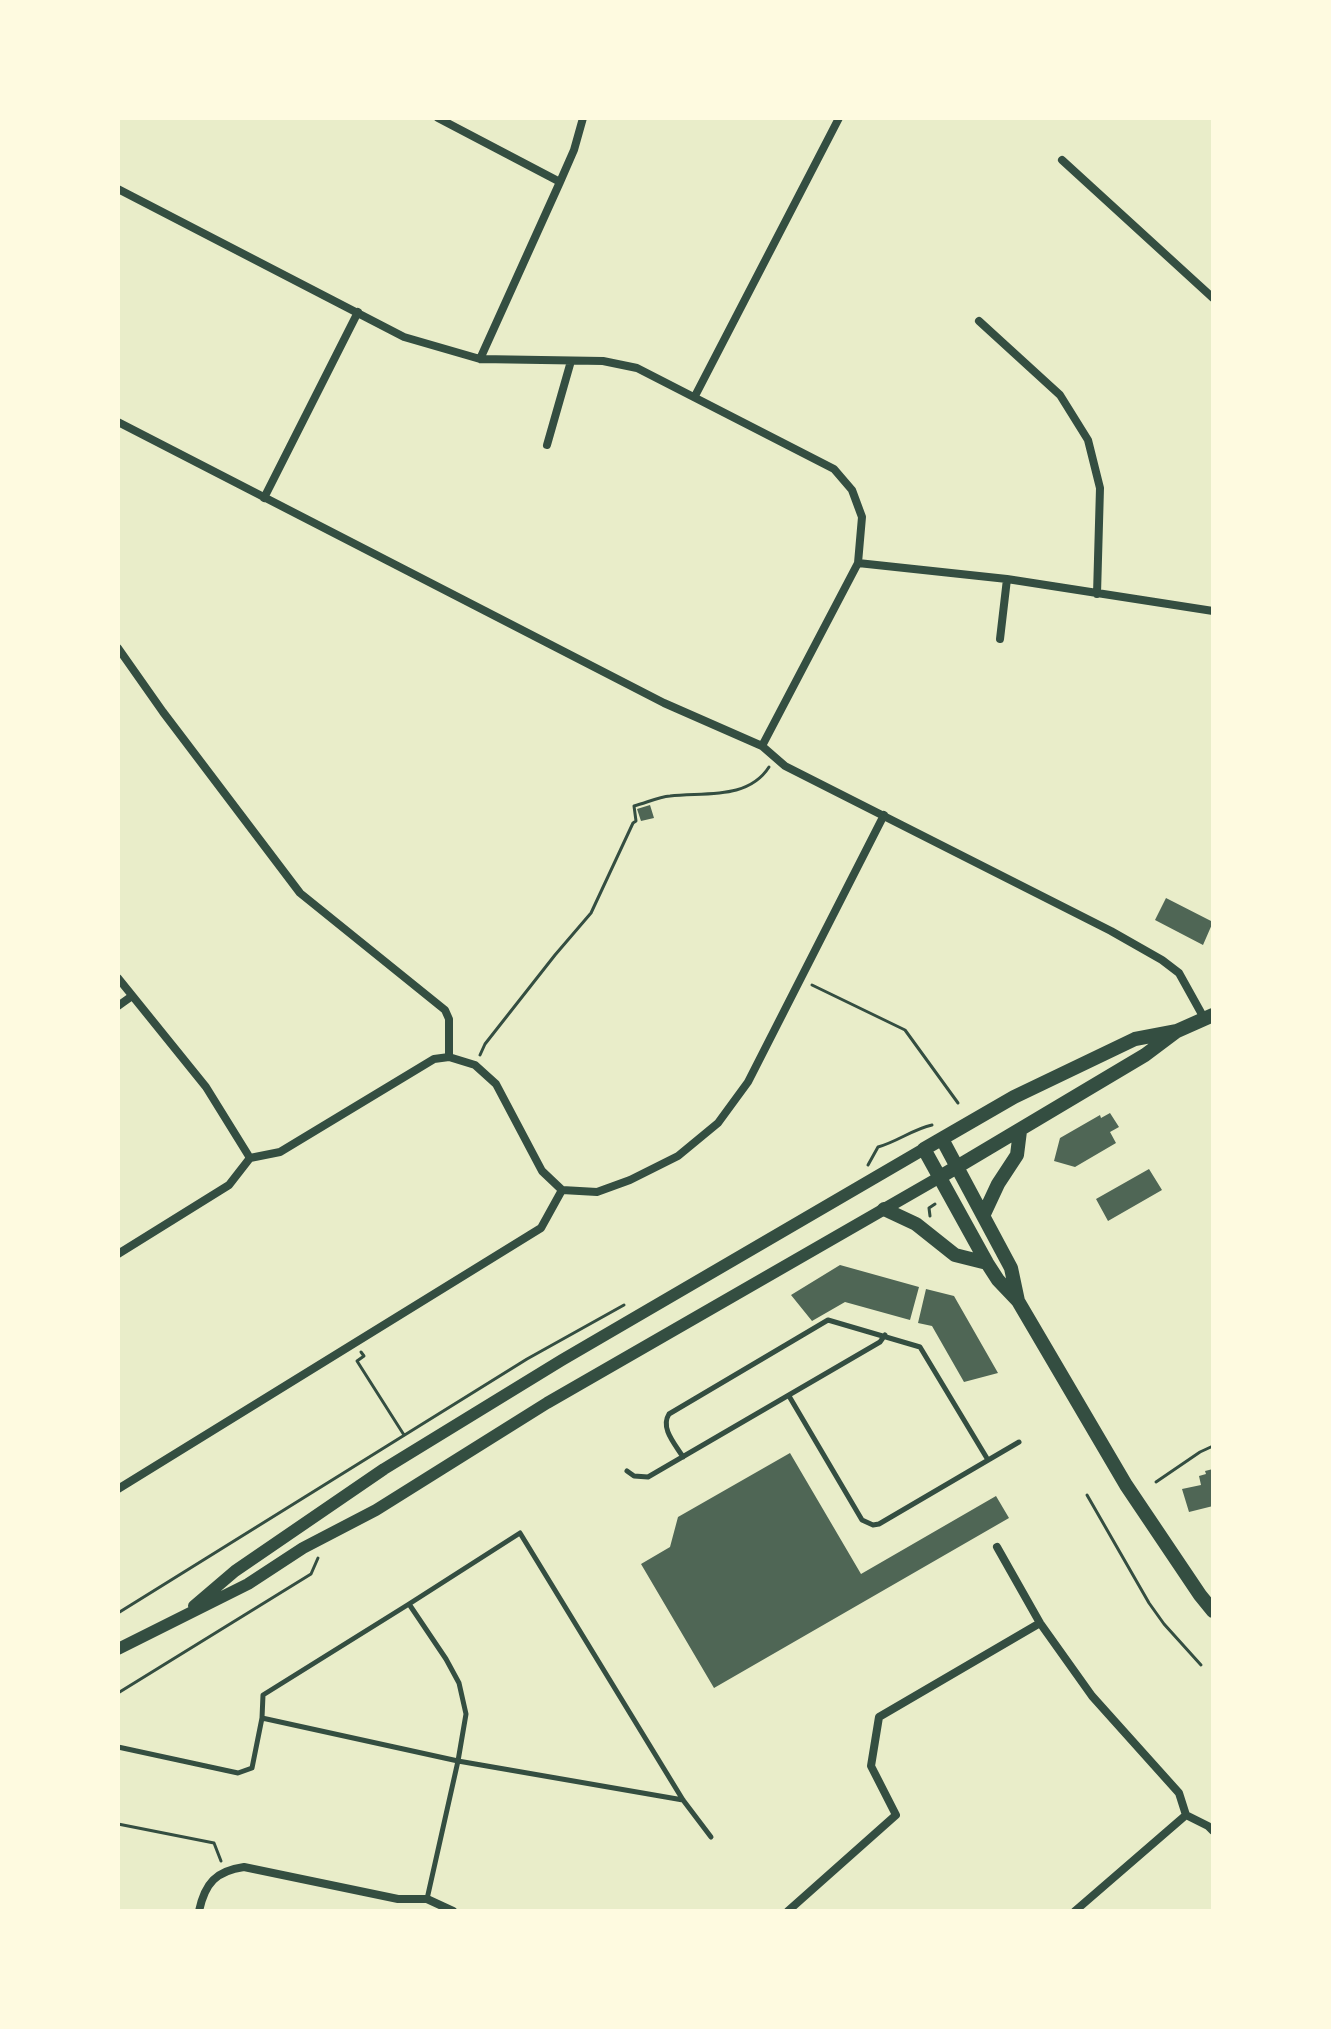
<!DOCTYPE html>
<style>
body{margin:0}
#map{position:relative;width:1331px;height:2029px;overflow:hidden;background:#e9edc9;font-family:Signika,sans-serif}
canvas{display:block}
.frame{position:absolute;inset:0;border:120px solid #fefae0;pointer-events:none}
</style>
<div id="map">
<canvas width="1331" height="2029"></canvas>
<div class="frame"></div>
</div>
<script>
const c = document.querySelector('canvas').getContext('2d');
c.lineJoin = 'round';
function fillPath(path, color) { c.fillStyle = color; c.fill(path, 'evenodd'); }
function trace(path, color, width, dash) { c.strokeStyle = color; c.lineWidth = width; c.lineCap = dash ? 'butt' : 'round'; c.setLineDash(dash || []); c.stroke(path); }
fillPath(new Path2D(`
 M650 805 654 818 641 821 637 809Z
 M1166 898 1213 922 1203 945 1155 920Z
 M1110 1113 1119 1127 1110 1132 1116 1143 1075 1167 1054 1161 1060 1138 1100 1115 1101 1118Z
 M1149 1169 1162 1190 1108 1221 1096 1199Z
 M840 1265 919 1287 910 1320 845 1302 812 1321 791 1295Z
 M926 1289 954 1296 998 1373 964 1382 932 1326 918 1323Z
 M790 1453 861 1574 996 1496 1009 1518 714 1688 641 1564 670 1547 678 1517Z
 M1213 1469V1506L1189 1512 1182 1489 1201 1485 1199 1476 1206 1474 1205 1471Z`), '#4f6655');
trace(new Path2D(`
 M812 985 905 1030 958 1103
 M480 1055 485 1044 555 955 591 913 633 823 636 821 634 806C646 803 658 797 670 796 704 792 748 800 769 767
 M868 1165 878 1147C897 1142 913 1129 932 1125
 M930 1216 929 1208 935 1204
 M361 1352 364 1356 357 1361 404 1435
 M1156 1482 1200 1452 1213 1446
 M1087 1495 1149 1603 1164 1624 1201 1665
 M118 1613 527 1359 624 1305
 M118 1693 311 1574 318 1558
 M118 1824 214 1843 221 1861`), '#344e41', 3);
trace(new Path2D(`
 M789 1396 862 1520 873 1525 879 1524 1019 1442
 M683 1457C675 1444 660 1428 669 1414L828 1320 920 1347 988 1460
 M627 1471 634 1476 648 1477 880 1342 885 1335
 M262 1718 263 1695 409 1604
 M118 1747 238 1773 252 1768 262 1718 458 1761 683 1800
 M427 1899 458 1761 466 1714 459 1683 446 1659 409 1604 520 1533 683 1800 711 1837`), '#344e41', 5);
trace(new Path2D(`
 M438 118 560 182
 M1062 160 1213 298
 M118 189 404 337 480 359 603 361 637 368 834 469 852 490 862 517 858 563 762 746
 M979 321 1060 395 1088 440 1100 488 1097 594
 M480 359 560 182 574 150 583 118
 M695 396 839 118
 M118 422 664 703 762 746 785 766 1111 931 1162 960 1179 973 1204 1018
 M547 445 571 361
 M264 498 358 312
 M858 563 1007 579 1213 611
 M1000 639 1007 579
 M118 648 163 712 300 893 445 1010 449 1019V1057
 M118 978 206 1087 250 1158
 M118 1006 132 996
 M118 1254 229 1185 250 1158 280 1152 434 1059 449 1057 475 1065 496 1084 542 1171 562 1190 597 1192 630 1180 678 1156 718 1123 748 1082 884 815
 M118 1489 541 1228 562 1190
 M997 1547 1040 1623 1092 1696 1179 1793 1186 1815 1208 1826 1213 1831
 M199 1911C205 1883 216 1871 244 1867L398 1899H427L453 1911
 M788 1911 896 1815 871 1766 879 1717 1040 1623
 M1075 1911 1186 1815`), '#344e41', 8);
trace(new Path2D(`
 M194 1606 235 1571 384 1469 562 1360 924 1149
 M118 1649 248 1584 303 1548 376 1510 547 1403 940 1177`), '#344e41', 12);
trace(new Path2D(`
 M1177 1031 1135 1039 1014 1097 924 1149 987 1263 998 1280 1018 1301 1126 1485 1200 1595 1213 1611
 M942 1139 1011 1268 1018 1301
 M940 1177 1145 1055 1177 1031 1213 1015
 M884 1209 916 1224 955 1255 987 1263
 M984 1214 998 1184 1017 1155 1020 1131`), '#344e41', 14);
</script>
